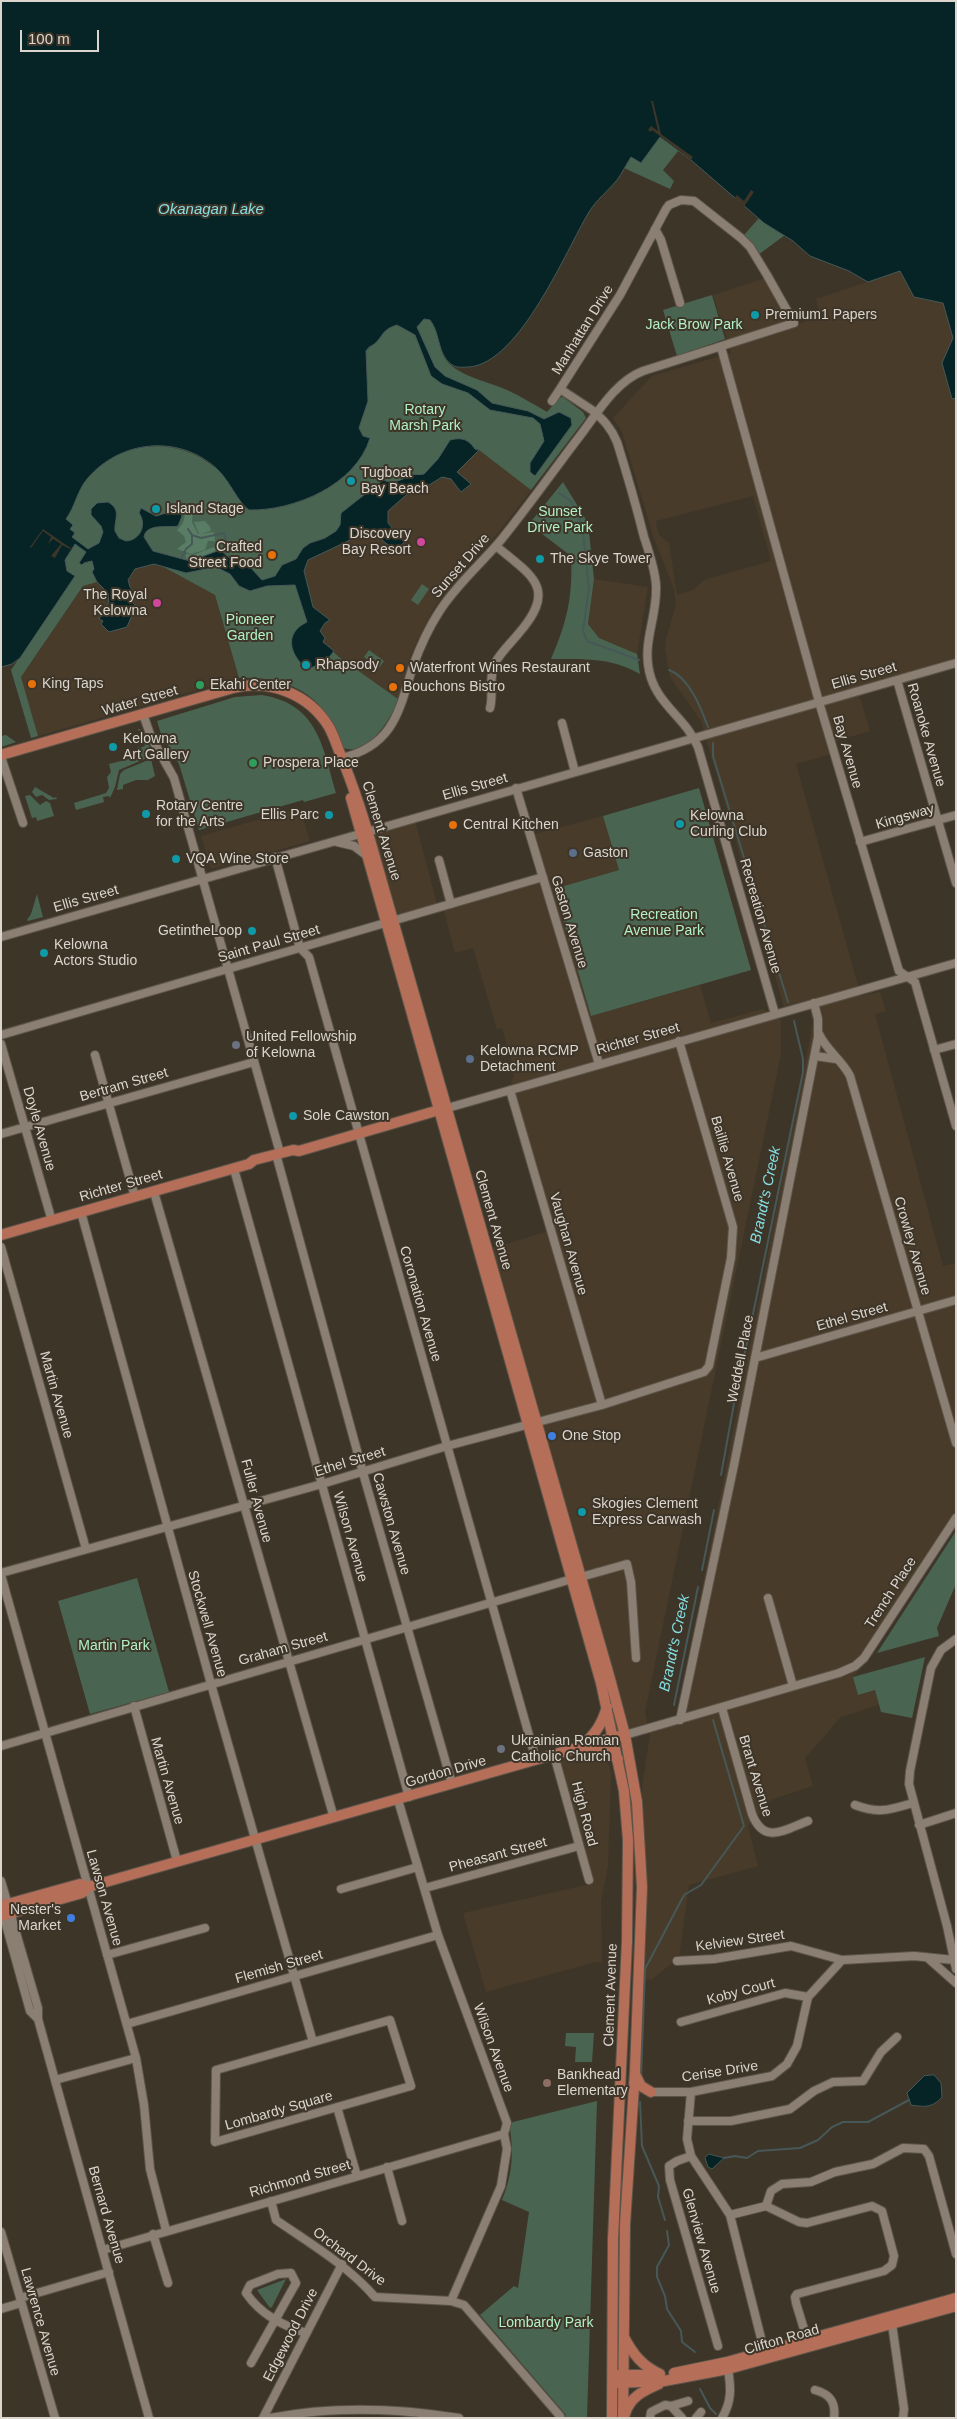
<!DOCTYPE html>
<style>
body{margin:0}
#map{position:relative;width:957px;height:2419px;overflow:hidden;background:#3e3529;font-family:Arial,sans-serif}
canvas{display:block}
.frame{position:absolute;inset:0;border:2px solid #dbd5cd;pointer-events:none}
.scale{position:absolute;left:20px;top:30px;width:79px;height:22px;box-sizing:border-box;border:2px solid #dbd5cd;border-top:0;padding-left:6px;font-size:15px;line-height:18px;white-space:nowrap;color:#dbd5cd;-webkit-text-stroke:4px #3e3529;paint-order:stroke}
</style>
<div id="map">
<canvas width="957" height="2419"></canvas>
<div class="frame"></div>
<div class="scale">100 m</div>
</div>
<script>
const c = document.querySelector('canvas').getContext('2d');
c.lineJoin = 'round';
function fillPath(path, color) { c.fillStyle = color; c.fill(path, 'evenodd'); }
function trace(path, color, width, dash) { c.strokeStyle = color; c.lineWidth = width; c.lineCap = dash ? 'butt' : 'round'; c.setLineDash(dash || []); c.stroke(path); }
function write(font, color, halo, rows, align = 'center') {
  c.font = font + ' Arial,sans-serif'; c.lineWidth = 4; c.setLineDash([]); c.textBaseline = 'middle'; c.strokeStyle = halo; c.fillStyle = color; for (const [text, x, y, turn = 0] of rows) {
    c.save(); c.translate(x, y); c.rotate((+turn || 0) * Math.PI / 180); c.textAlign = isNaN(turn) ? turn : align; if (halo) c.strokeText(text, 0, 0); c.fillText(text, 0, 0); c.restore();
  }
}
fillPath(new Path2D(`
 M900 271 914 297 943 303 953 338 942 363 951 398H956V663L858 691 870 731 829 743 832 754 796 764 861 996 880 992 886 1011 875 1014 943 1266 956 1263V1519L870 1659 853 1676 858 1695 875 1690 879 1705 841 1717 805 1758 813 1786 773 1799 748 1826 758 1866 689 1885 679 1958 652 1979 636 1981 634 1840 650 1735 648 1726 620 1733 483 1251 552 1230 511 1083 515 1072 502 1028 497 1029 473 948 455 953 442 904 542 876 531 835 603 816 619 870 554 889 591 1016 700 985 711 1023 763 1009 781 1021V1054L645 1712 648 1725 677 1717 813 1023 809 1007 786 1014 701 721 670 677 665 650 666 639 676 605 674 589 654 539 622 432 613 418 652 376 731 353 713 295 769 277 797 325 823 314 819 311 816 299ZM753 496 771 561 704 580 693 590 677 595 669 543 659 535 656 521Z
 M479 450 531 490 498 533 445 591 433 610 412 652 398 699 339 657 323 642 320 631 325 623 330 620 313 607 305 575V564L314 555 365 532H376L382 540 395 530 388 523V511L413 489 429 485 444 477 453 480 461 492 456 472Z
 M154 564 160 565 215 595 239 678 38 736 21 677 84 585 97 582 108 593 109 603 100 619 103 621 101 625 109 630 126 625 136 606 133 604 136 593 128 584 129 576 135 569Z
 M594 579 648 587 637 654 599 638 588 624Z
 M300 808 310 841 211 869 201 836Z
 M414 817 438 907 386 923 361 834Z
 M593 1744 609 1765 611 1774 608 1867 601 1901 602 1963 596 1962 486 1992 463 1913 590 1884 554 1755Z`), '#483b29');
fillPath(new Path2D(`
 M660 137 679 150 663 170 674 181 670 189 624 168 631 157 641 162Z
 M759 218 785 235 758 255 744 235Z
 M712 295 725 339 677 356 663 310Z
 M424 319 430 320C439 332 438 348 446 360 459 377 491 382 509 391 522 397 535 405 547 412L559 398 563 397 583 412 586 418 531 490 479 450 457 472 471 484 461 492 453 480 442 477 429 485 413 489 388 511V523L404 542 396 551 382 540 376 532 369 531 308 560 304 571 313 607 330 620 325 623 320 631 325 638 323 642 339 657 398 699C393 717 367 757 344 748 337 740 334 726 328 717 309 686 274 676 239 678L215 595 160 565C149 563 125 568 128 583 129 589 135 591 137 597L133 603 136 606 127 627 109 632 101 624 103 621 99 619 109 603 108 593 97 582 83 586 21 677 38 736 31 738 11 670 75 576 67 571 65 560 77 541 72 537 66 519C72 505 77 490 87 479 119 441 174 435 213 466 229 478 235 496 249 510 289 511 335 493 359 459 363 453 366 445 370 438L363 436 359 428 368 401 366 351 380 338 384 330 397 325 417 327Z
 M563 482 588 523 594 579 588 624 599 638 637 654 640 674C611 657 583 659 551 659 567 622 573 597 571 556L529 524Z
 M422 584 429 589 418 605 411 600Z
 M369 650 384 661 379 668 364 657Z
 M262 695C318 704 323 747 336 793L304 802 303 800 199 830 179 764 161 734 157 721 235 697Z
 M138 729H140L154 755 119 770 115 787 110 798 109 796 103 797 104 802 76 810 74 803 106 793 109 788 107 777 111 772 109 764 141 756 138 746 140 748 145 746Z
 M6 735 16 742 1 747V736Z
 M151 759 155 776 148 780H136L123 785V789L117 790 120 774 124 770Z
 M35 787 54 798 56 797 57 799 49 800 42 795 36 797 32 792Z
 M699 788 751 970 591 1016 554 889 619 870 603 816Z
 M30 795 40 805 46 801 50 803 54 816 37 821 36 817 32 818 25 796Z
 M37 894 43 917 28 921 27 920 31 914Z
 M956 1531V1584L937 1628 939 1636 877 1653Z
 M137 1578 169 1692 90 1714 58 1601Z
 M925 1657 912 1718 881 1712 875 1690 858 1695 853 1677Z
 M566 2033H594L592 2062H575L576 2047 565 2046Z
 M597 2101 587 2418H559L566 2415 480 2315 514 2286 518 2288 529 2212 502 2200C513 2174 514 2150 509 2123Z
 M286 2279 272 2307 270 2308 257 2290Z`), '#496552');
fillPath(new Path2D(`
 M193 510 192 522 198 534 214 532 215 541H208L205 550 191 554 177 549 186 542 184 536 177 530 183 523 185 514H189Z
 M205 521 210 527 211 531 199 534 194 522Z
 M214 547 216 550C209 556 195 563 186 558V554L193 555Z`), '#587c64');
const water = new Path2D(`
 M1 1H956V398L952 399 942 363 953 338 943 303 914 297 900 271 868 282 849 271 810 256 793 241 764 223 691 160 660 137 641 163 631 157C626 165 622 173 617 180 608 191 596 200 589 212 566 250 520 363 469 367 464 367 459 368 454 366 437 357 441 334 430 320L424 319 417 327 435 367 445 376 477 390 492 403 528 411 544 419 559 412 571 418 572 425 535 476 530 472V463L544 441 540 424 533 418 490 410 468 393 442 384 431 376 415 335 397 325C379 330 383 341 369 347L366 351 368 401 359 428 363 436 370 438C356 485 294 511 249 510 238 503 229 479 216 468 178 434 120 440 87 479 77 491 75 507 66 519L73 525 70 529 75 533 72 537 88 549 99 543 103 532 101 526 91 515V509L97 503 108 502C122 510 114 519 115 531L119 538 126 541C141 540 147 524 139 513L141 508 156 516 180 509 182 516 178 526C167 528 146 523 144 537L153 551 190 561 220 550 231 559 250 567 262 580 275 576 282 565 296 559 303 548 310 543 325 538 336 531 340 525 341 513 383 480C394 485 402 479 412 475 416 474 420 475 424 474L438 459 450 440C462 437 468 439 475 449L479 450 457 472 471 484 461 492 451 479 442 477 429 485 413 489 388 511V523L404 542 396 551 382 540 376 532 369 531 308 560 304 571 313 607 330 620 325 623 320 631 325 638 323 642 334 651 326 661 304 671C300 667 302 664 299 661 288 647 288 631 307 622L295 585 267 586 250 591 239 586 230 574 216 567 186 573 154 564 135 569 128 580 130 587 137 595 133 603 136 606 127 627 109 632 101 624 103 621 99 619 109 603 108 593 97 582 92 572 94 569 92 561 84 563 82 565 79 563 86 552 75 544 65 560 67 571 75 576 20 658 12 664 1 667Z
 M934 2075 941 2083 942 2097C932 2108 925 2107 911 2105L907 2093 924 2076Z
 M709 2154 724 2158 712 2169 708 2167 705 2158Z`);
fillPath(water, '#062325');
trace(water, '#465857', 1);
fillPath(new Path2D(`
 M651 101H653L661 134 693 157 691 160 652 130 651 132 648 130 651 126 658 131Z
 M751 190 754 192 743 208 733 200 737 195 744 201Z
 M43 529 72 549V550L62 545 55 558 51 556 61 544 53 539 48 544 51 537 43 531 31 548 30 547Z`), '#3e3529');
trace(new Path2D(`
 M559 493 571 501 582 524 589 588 583 631 587 641 639 660
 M192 535 201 538 224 533 228 549 225 553
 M182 557 186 549 192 544V535L188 529
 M669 670C689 677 701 708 708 727
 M713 743V756L788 1002
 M741 1372 803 1072V1059L794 1021
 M721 1475 735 1398
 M702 1570 714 1510
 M674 1705 698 1587
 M641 2078 645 1969 684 1895 701 1885 744 1826 713 1720
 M640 2102 642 2146 659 2186 658 2197 665 2220
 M724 2158 735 2156 747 2158 758 2151 800 2148 818 2140 832 2127 843 2122H868L909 2100
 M667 2231 669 2245 657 2267V2277L665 2296 667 2309 681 2331 682 2342 695 2352
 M700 2389 710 2408 716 2414`), '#465857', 2);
const minor = new Path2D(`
 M655 229 661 240 680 303
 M721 347 819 702 899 971 915 982 956 1126
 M552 401 560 389
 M897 680 956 883
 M490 708C494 694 488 678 495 663 501 652 511 643 519 633 558 588 532 576 496 546
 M143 714 151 737 174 778 280 1153
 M562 723 575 772
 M1 757 23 823
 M342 758C394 745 399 711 413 666 420 647 428 629 439 612 456 585 480 565 501 540 527 508 551 474 576 441 595 417 614 382 643 371L794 323 767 275 750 247 741 238 694 201 681 200 669 205 666 209 620 295 560 389 592 410C604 420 611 428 617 442 627 474 636 505 644 537 649 552 655 569 656 585 658 618 640 644 651 678 660 706 687 720 698 747L775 1014
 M516 788 599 1064
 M337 842 354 846 366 855
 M860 842 956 815
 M275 857 300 948 309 957 536 1760
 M439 860 451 904
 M1 937 956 663
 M819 1034C827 1051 842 1060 850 1076L956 1443
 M1 1035 543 877
 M1 1044 52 1221
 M934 1050 956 1044
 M95 1055 135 1197
 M815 1056 836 1059
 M510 1090 602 1405
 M444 1109 956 963
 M1 1134 254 1062
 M276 1154 365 1480 452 1784
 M234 1169 409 1797
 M154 1192 334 1818
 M81 1212 211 1684 313 2042
 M1 1247 86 1549
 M755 1358 956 1300
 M1 1573 322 1484 447 1446 602 1405 704 1372 709 1366 731 1258 733 1227 679 1041
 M1 1575 136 2058 144 2105 150 2169 166 2230
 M581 1577 627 1564 631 1582 636 1658
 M768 1598 793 1686
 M956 1639 941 1650 931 1668 910 1771 909 1784 947 1926 956 1969
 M134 1706 177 1861
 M722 1708 752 1814C764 1845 784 1830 808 1821
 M680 1720 734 1465 818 1037V1019L814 1003
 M625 1735 839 1673 855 1666 864 1658 956 1518
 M1 1746 572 1579
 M554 1755 589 1880
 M398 1800 438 1935 507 2123 504 2134 507 2149 501 2186 451 2301
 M855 1805C879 1814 889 1810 913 1803
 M919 1825 956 1813
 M1 1881 38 2008V2019L149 2418
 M425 1888 579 1846
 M341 1889 418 1867
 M2 1910 30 2011 38 2019
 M107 1955 205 1928
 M929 1959 956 1983
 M677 1961 714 1959 791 1946 842 1960 914 1956 954 1960
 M390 2020 411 2086 215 2142 216 2070Z
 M681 2022 785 1993 808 1997
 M127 2024 438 1935
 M55 2080 136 2058
 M651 2092H691L772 2076 787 2064 797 2046 808 1997 842 1960
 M691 2092 687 2139 691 2156 730 2215 764 2350
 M337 2107 357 2176
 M688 2121H731L790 2109 814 2091 833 2082 863 2081 881 2052 897 2037
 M691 2156 677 2161 669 2166 670 2180 718 2346
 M387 2167 402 2221
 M271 2201 276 2220C311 2244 347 2265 375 2297L451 2301 464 2305 560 2416
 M766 2206 771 2191 782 2184 811 2182 835 2172 873 2164 903 2148 924 2149 929 2156 956 2254
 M730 2215 766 2206 799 2222 807 2223 872 2206 882 2211 894 2256 892 2265 884 2271 797 2294 795 2297 796 2303 807 2339
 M1 2232 55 2418
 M153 2234 168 2283
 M103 2250 504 2134
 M20 2298 109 2272
 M1 2309 21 2303
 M892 2324 904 2409 903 2418
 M251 2363 296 2283 291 2273 278 2274 250 2285 246 2293C261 2315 282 2325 306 2333
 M815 2390C830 2394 836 2402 834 2418
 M671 2406 688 2401
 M263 2418 342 2264
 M270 2418C332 2406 397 2408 459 2418
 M650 2418 651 2412 665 2405 671 2406 682 2418
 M696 2418 701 2412
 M722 2418C732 2401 731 2388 728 2369`);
const major = new Path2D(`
 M1 755 233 688C270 679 309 694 329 727 334 736 337 746 341 756 355 790 366 825 376 861L610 1679 625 1735 637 1802 642 1887 635 2071 625 2224 623 2418
 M351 798 601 1683 624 1791 628 1840 627 1941 613 2239 612 2418
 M1 1235 249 1164 254 1160 293 1150 299 1151 439 1110
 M581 1746C595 1735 602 1724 607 1707
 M584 1749 605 1751 618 1759
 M1 1906 80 1884 88 1887
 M1 1916 82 1893 88 1887 619 1736
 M636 2076 641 2086 651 2092
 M624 2337C633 2354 642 2366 660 2374
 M674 2373 727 2362 956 2298
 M617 2375H657
 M616 2383 664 2381 728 2369 956 2306
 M625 2414C630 2397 643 2391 659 2384`);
trace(minor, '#5c5449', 10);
trace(major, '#5c5449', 12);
trace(minor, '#8a7f72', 8);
trace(major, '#b56e58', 10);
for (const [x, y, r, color] of [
 [755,315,5,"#0f9aa8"],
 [351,481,5,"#0f9aa8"],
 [156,509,5,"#0f9aa8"],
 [421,542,5,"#d1479c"],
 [272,555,5,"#e8710a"],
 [540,559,5,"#0f9aa8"],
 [157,603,5,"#d1479c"],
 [306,665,5,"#0f9aa8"],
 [400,668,5,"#e8710a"],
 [32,684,5,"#e8710a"],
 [200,685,5,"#2e9e5b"],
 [393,687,5,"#e8710a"],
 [113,747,5,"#0f9aa8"],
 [253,763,5,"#2e9e5b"],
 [146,814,5,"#0f9aa8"],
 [329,815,5,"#0f9aa8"],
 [680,824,5,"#0f9aa8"],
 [453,825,5,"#e8710a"],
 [573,853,5,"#5c6f8a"],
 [176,859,5,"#0f9aa8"],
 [252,931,5,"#0f9aa8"],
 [44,953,5,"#0f9aa8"],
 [236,1045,5,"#6b7280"],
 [470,1059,5,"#5c6f8a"],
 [293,1116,5,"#0f9aa8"],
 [552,1436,5,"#3f7fe0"],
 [582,1512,5,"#0f9aa8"],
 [501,1749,5,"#6b7280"],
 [71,1918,5,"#3f7fe0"],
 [547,2083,5,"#8d6e63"]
]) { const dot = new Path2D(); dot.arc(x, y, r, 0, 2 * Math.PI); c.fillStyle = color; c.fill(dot); trace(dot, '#3e3529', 2); }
write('14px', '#dbd5cd', '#3e3529', [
 ["Premium1 Papers",765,315],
 ["Tugboat",361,473],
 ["Bay Beach",361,489],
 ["Island Stage",166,509],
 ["Discovery",411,534,"right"],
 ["Bay Resort",411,550,"right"],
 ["Crafted",262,547,"right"],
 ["Street Food",262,563,"right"],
 ["The Skye Tower",550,559],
 ["The Royal",147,595,"right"],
 ["Kelowna",147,611,"right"],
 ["Rhapsody",316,665],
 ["Waterfront Wines Restaurant",410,668],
 ["King Taps",42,684],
 ["Ekahi Center",210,685],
 ["Bouchons Bistro",403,687],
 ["Kelowna",123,739],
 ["Art Gallery",123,755],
 ["Prospera Place",263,763],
 ["Rotary Centre",156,806],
 ["for the Arts",156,822],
 ["Ellis Parc",319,815,"right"],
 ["Kelowna",690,816],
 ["Curling Club",690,832],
 ["Central Kitchen",463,825],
 ["Gaston",583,853],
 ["VQA Wine Store",186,859],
 ["GetintheLoop",242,931,"right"],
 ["Kelowna",54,945],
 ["Actors Studio",54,961],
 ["United Fellowship",246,1037],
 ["of Kelowna",246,1053],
 ["Kelowna RCMP",480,1051],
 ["Detachment",480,1067],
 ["Sole Cawston",303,1116],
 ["One Stop",562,1436],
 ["Skogies Clement",592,1504],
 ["Express Carwash",592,1520],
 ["Ukrainian Roman",511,1741],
 ["Catholic Church",511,1757],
 ["Nester's",61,1910,"right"],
 ["Market",61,1926,"right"],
 ["Bankhead",557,2075],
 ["Elementary",557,2091]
], 'left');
write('14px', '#b1f1c6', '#3e3529', [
 ["Jack Brow Park",694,325],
 ["Rotary",425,410],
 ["Marsh Park",425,426],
 ["Sunset",560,512],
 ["Drive Park",560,528],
 ["Pioneer",250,620],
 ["Garden",250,636],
 ["Recreation",664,915],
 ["Avenue Park",664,931],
 ["Martin Park",114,1646],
 ["Lombardy Park",546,2323]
]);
write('14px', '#dbd5cd', '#3e3529', [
 ["Manhattan Drive",583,330,-58],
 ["Sunset Drive",461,566,-49],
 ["Ellis Street",864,676,-16],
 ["Water Street",140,701,-16],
 ["Roanoke Avenue",926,735,74],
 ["Bay Avenue",847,752,74],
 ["Ellis Street",475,787,-16],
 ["Kingsway",905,817,-16],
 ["Clement Avenue",381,831,73],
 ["Ellis Street",86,899,-16],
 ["Recreation Avenue",760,916,74],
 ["Gaston Avenue",569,922,73],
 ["Saint Paul Street",269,944,-16],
 ["Richter Street",638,1039,-16],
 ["Bertram Street",124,1085,-16],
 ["Doyle Avenue",39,1129,74],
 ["Baillie Avenue",727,1159,74],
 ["Richter Street",121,1186,-16],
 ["Clement Avenue",493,1220,74],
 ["Vaughan Avenue",568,1244,74],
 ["Crowley Avenue",912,1246,74],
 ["Coronation Avenue",420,1304,74],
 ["Ethel Street",852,1317,-16],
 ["Weddell Place",741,1359,-79],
 ["Martin Avenue",56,1395,74],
 ["Ethel Street",350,1462,-17],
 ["Fuller Avenue",256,1501,75],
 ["Cawston Avenue",391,1524,74],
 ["Wilson Avenue",350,1537,74],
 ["Trench Place",891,1593,-57],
 ["Stockwell Avenue",207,1624,74],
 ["Graham Street",283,1649,-16],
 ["Gordon Drive",446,1772,-16],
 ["Brant Avenue",755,1776,73],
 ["Martin Avenue",167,1781,74],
 ["High Road",584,1814,75],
 ["Pheasant Street",498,1855,-15],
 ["Lawson Avenue",104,1898,74],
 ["Kelview Street",740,1941,-8],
 ["Flemish Street",279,1967,-16],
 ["Koby Court",741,1992,-15],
 ["Clement Avenue",611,1995,-88],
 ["Wilson Avenue",493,2048,70],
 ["Cerise Drive",720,2072,-9],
 ["Lombardy Square",279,2111,-16],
 ["Richmond Street",300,2179,-16],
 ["Bernard Avenue",106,2215,74],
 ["Glenview Avenue",701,2241,74],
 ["Orchard Drive",349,2257,37],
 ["Lawrence Avenue",40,2322,74],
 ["Edgewood Drive",291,2335,-63],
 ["Clifton Road",782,2340,-16]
]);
write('italic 15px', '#84dee3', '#3e3529', [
 ["Okanagan Lake",211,210],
 ["Brandt's Creek",766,1195,-78],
 ["Brandt's Creek",675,1643,-78]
]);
</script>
